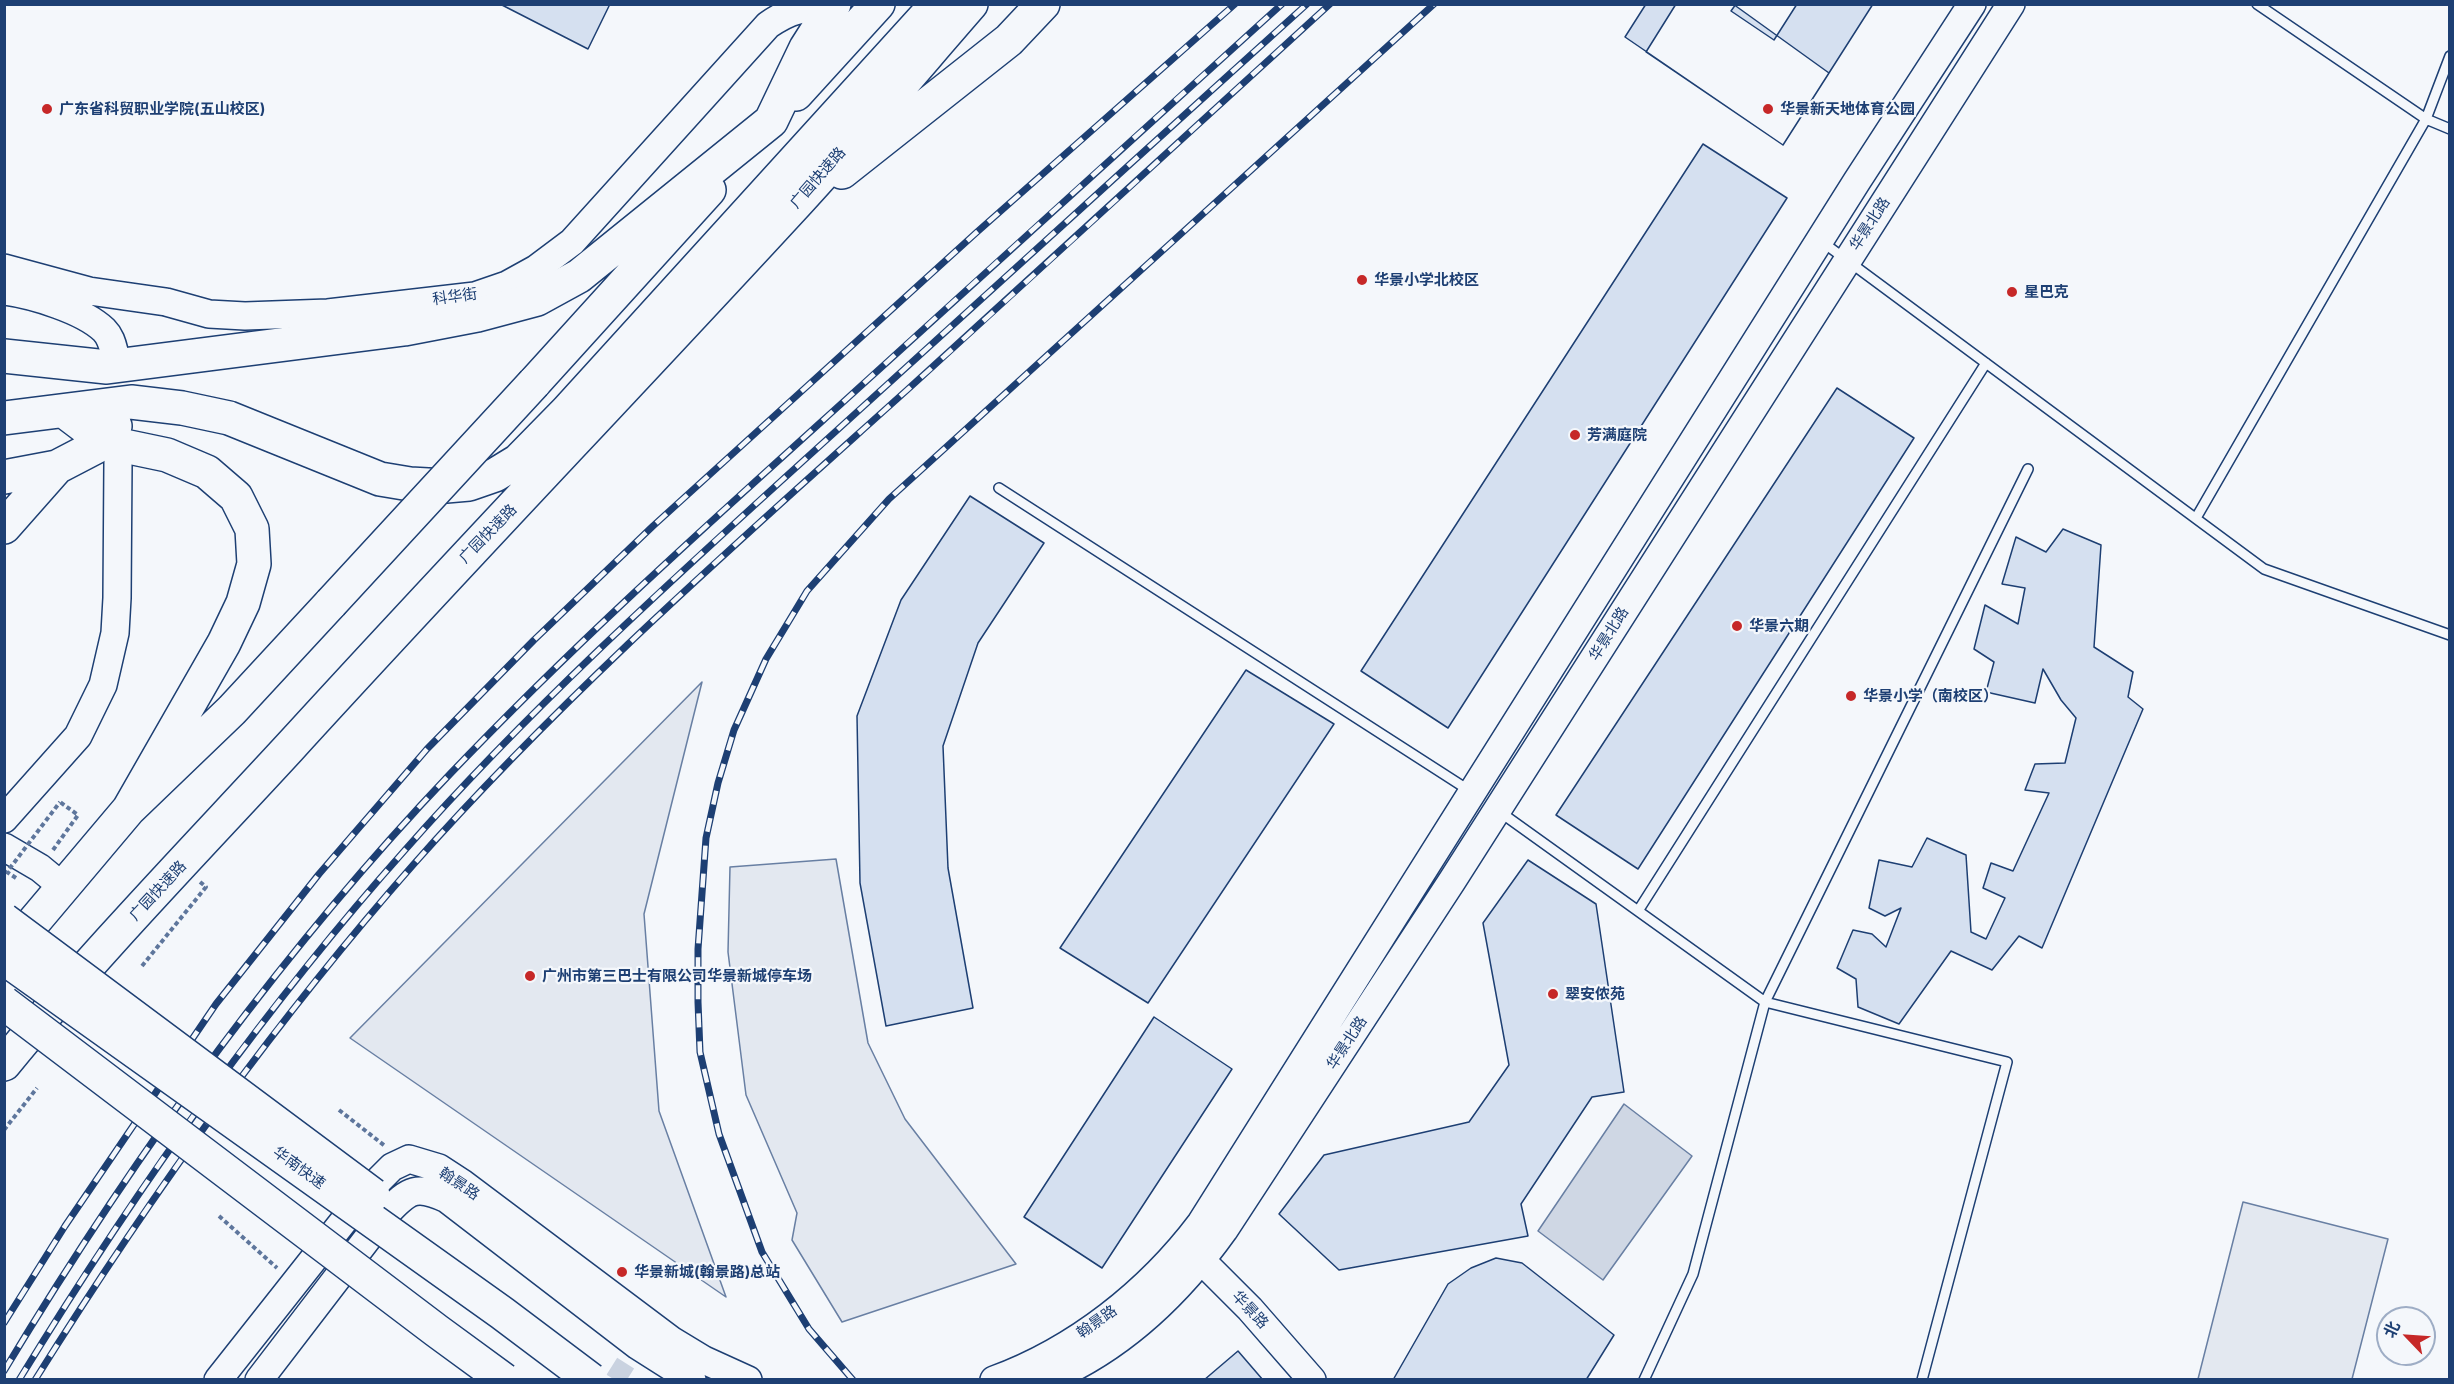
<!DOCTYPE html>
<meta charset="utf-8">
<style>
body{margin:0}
#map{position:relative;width:2454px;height:1384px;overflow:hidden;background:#f4f7fb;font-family:Inter,"Noto Sans SC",sans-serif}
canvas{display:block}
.frame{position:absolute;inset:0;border:6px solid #1d3f73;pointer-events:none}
.north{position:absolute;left:2376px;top:1306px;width:60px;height:60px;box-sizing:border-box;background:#f4f7fb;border:2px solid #9eadc5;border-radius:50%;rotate:295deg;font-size:16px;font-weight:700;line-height:24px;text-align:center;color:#1d3f73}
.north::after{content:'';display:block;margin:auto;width:21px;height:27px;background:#c62828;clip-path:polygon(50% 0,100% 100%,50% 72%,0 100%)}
</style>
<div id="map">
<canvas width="2454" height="1384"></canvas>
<div class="frame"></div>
<div class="north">北</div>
</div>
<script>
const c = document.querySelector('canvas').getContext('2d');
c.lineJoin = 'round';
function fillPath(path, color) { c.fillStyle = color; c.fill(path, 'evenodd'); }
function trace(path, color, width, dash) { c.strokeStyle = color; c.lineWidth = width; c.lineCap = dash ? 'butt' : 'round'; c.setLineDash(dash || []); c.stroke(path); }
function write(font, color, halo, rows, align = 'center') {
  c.font = font + ' Inter,"Noto Sans SC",sans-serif'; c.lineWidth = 4.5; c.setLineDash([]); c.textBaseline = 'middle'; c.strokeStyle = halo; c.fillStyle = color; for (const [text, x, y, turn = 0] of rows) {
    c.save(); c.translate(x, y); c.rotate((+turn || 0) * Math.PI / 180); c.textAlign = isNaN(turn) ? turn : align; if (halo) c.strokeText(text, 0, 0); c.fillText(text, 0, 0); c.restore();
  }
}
const parking = new Path2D(`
 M702 682 644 914 659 1111 726 1297 350 1038Z
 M836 859 868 1043 905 1119 1016 1264 842 1322 792 1240 797 1213 746 1095 728 952 730 867Z
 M2243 1202 2388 1239 2352 1379H2198Z`);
fillPath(parking, '#e3e8f0');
trace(parking, '#687fa3', 1.5);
const water = new Path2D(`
 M1624 1104 1692 1156 1603 1280 1538 1231Z`);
fillPath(water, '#cfd7e4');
trace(water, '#687fa3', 1.5);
const building = new Path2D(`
 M500 4H610L588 49Z
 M1646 4H1736L1731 11 1774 40 1797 4H1873L1783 145 1625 37Z
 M1676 4H1733L1829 73 1783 145 1646 52Z
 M1703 144 1787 198 1448 728 1361 671Z
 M1837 388 1914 438 1638 869 1556 815Z
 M970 496 1044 543 978 643 943 746 948 868 973 1008 886 1026 860 883 857 716 901 600Z
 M2063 529 2101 545 2094 647 2133 672 2128 697 2143 709 2042 948 2019 936 1992 970 1951 951 1899 1024 1858 1007 1856 979 1837 968 1853 930 1872 934 1886 947 1901 908 1885 916 1869 908 1879 860 1912 867 1927 838 1966 855 1971 932 1986 939 2005 898 1983 888 1991 863 2013 871 2049 793 2025 790 2035 764 2065 763 2076 718 2061 700 2043 669 2035 703 1986 692 1994 662 1974 649 1985 605 2018 624 2025 588 2002 584 2016 537 2046 552Z
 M1246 670 1334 724 1148 1003 1060 948Z
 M1528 860 1596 904 1624 1092 1592 1097 1521 1204 1528 1236 1339 1270 1279 1214 1324 1155 1469 1122 1509 1065 1483 923Z
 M1154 1017 1232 1069 1102 1268 1024 1217Z
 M1496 1258 1522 1263 1614 1335 1586 1380H1393L1448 1284 1471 1268Z
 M1238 1351 1263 1380H1204Z`);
fillPath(building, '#d5e0f0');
trace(building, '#1d3f73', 1.5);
trace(new Path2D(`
 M615 1380 637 1345`), '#c9d2e0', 20, [20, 10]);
const lane = new Path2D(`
 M2257 4 2426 119 2450 129
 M1821 241 2264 569 2450 635
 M999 488 1470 791
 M2196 518 2426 119 2450 56
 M1500 812 1765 1002 2028 469
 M1638 911 1986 363
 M1644 1380 1693 1274 1765 1002 2007 1062 1922 1380`);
const secondary = new Path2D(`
 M4 268 89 291 166 302 209 314 245 316 328 313 475 296 507 285 536 269 572 242 768 25C791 9 804 7 831 8
 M4 291C33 295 83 310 104 330 110 336 112 343 114 351
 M4 819 78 736 103 685 115 633 117 598 118 462
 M4 847 40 868 63 887
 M1190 1249 1250 1309 1312 1380
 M218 1380 365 1194 392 1167 409 1159 439 1168 462 1183 671 1340 704 1360 748 1380
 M259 1380 387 1213C409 1189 417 1185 447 1199L637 1345 692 1380
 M994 1380C1076 1350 1149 1292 1201 1223L1857 181 1972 4
 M1047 1380C1121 1349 1179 1293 1224 1230L1452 881 2011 4`);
const highway = new Path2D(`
 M796 94 878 4
 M842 172 1009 40 1043 4
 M4 356 107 367 404 329 477 315 537 299 579 276 771 121 806 48 834 4
 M534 383 709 190
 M64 411 105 442 167 455 207 472 236 497 252 529 254 564 243 603 224 643 129 809
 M4 418 131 402 182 408 229 418 380 479 410 484 446 486 469 484 495 475 518 461 567 411 937 4
 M4 477 57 467
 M4 527 57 467 105 442 115 426
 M5 956 129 809 232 710 331 603
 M4 1064C94 954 193 852 289 748 454 567 624 390 790 210 852 143 911 73 971 4`);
trace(lane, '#1d3f73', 12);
trace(secondary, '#1d3f73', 30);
trace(highway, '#1d3f73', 36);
trace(new Path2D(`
 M53 850 78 815 60 802
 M142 966 206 887 199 881
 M339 1110 385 1146
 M4 1130 37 1088
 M219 1216 277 1268`), '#5e769c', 4, [4.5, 3]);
trace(lane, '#f4f7fb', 9);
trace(secondary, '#f4f7fb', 27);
trace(highway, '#f4f7fb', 33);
const rail = new Path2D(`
 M4 1323 65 1226 216 1004 319 874 427 749 534 640 653 526 977 232 1235 4
 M4 1371C132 1158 279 954 450 774 574 644 708 524 841 404 988 270 1135 137 1282 4
 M19 1380C134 1192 259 1014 405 850 531 707 673 579 813 452 978 302 1142 153 1307 4
 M35 1380C148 1199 272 1025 413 865 564 694 738 542 907 390 1049 262 1189 132 1330 4
 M853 1380 809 1329 762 1252 719 1134 700 1052 698 1002V949L706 838 718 783 734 730 766 659 807 591 889 499 1434 4`);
trace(rail, '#1d3f73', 7);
trace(rail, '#f4f7fb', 4.5, [14]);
const highwayBridge = new Path2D(`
 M331 603 534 383
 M4 920 373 1195
 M4 958 502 1313 591 1380
 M4 1003 437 1331 504 1380`);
trace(highwayBridge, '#1d3f73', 36, []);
trace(new Path2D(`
 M16 878 7 872 60 802`), '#5e769c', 4, [4.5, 3]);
trace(highwayBridge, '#f4f7fb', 33);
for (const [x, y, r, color] of [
 [47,109,6,"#c62828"],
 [1768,109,6,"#c62828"],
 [1362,280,6,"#c62828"],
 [2012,292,6,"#c62828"],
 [1575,435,6,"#c62828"],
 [1737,626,6,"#c62828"],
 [1851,696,6,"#c62828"],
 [530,976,6,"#c62828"],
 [1553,994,6,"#c62828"],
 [622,1272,6,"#c62828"]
]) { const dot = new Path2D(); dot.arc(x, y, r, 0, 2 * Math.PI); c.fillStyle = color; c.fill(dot); trace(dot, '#f4f7fb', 2); }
write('bold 15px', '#1d3f73', '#f4f7fb', [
 ["广东省科贸职业学院(五山校区)",59,109],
 ["华景新天地体育公园",1780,109],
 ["华景小学北校区",1374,280],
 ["星巴克",2024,292],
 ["芳满庭院",1587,435],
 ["华景六期",1749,626],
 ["华景小学（南校区）",1863,696],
 ["广州市第三巴士有限公司华景新城停车场",542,976],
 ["翠安侬苑",1565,994],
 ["华景新城(翰景路)总站",634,1272]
], 'left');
write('15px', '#1d3f73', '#f4f7fb', [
 ["广园快速路",818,178,-49],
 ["华景北路",1870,224,-57],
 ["科华街",455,297,-8],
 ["广园快速路",488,534,-46],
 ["华景北路",1609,634,-58],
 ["广园快速路",158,891,-47],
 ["华景北路",1347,1043,-57],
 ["华南快速",299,1168,36],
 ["翰景路",459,1184,34],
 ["华景路",1250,1310,47],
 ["翰景路",1097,1322,-35]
]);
</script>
